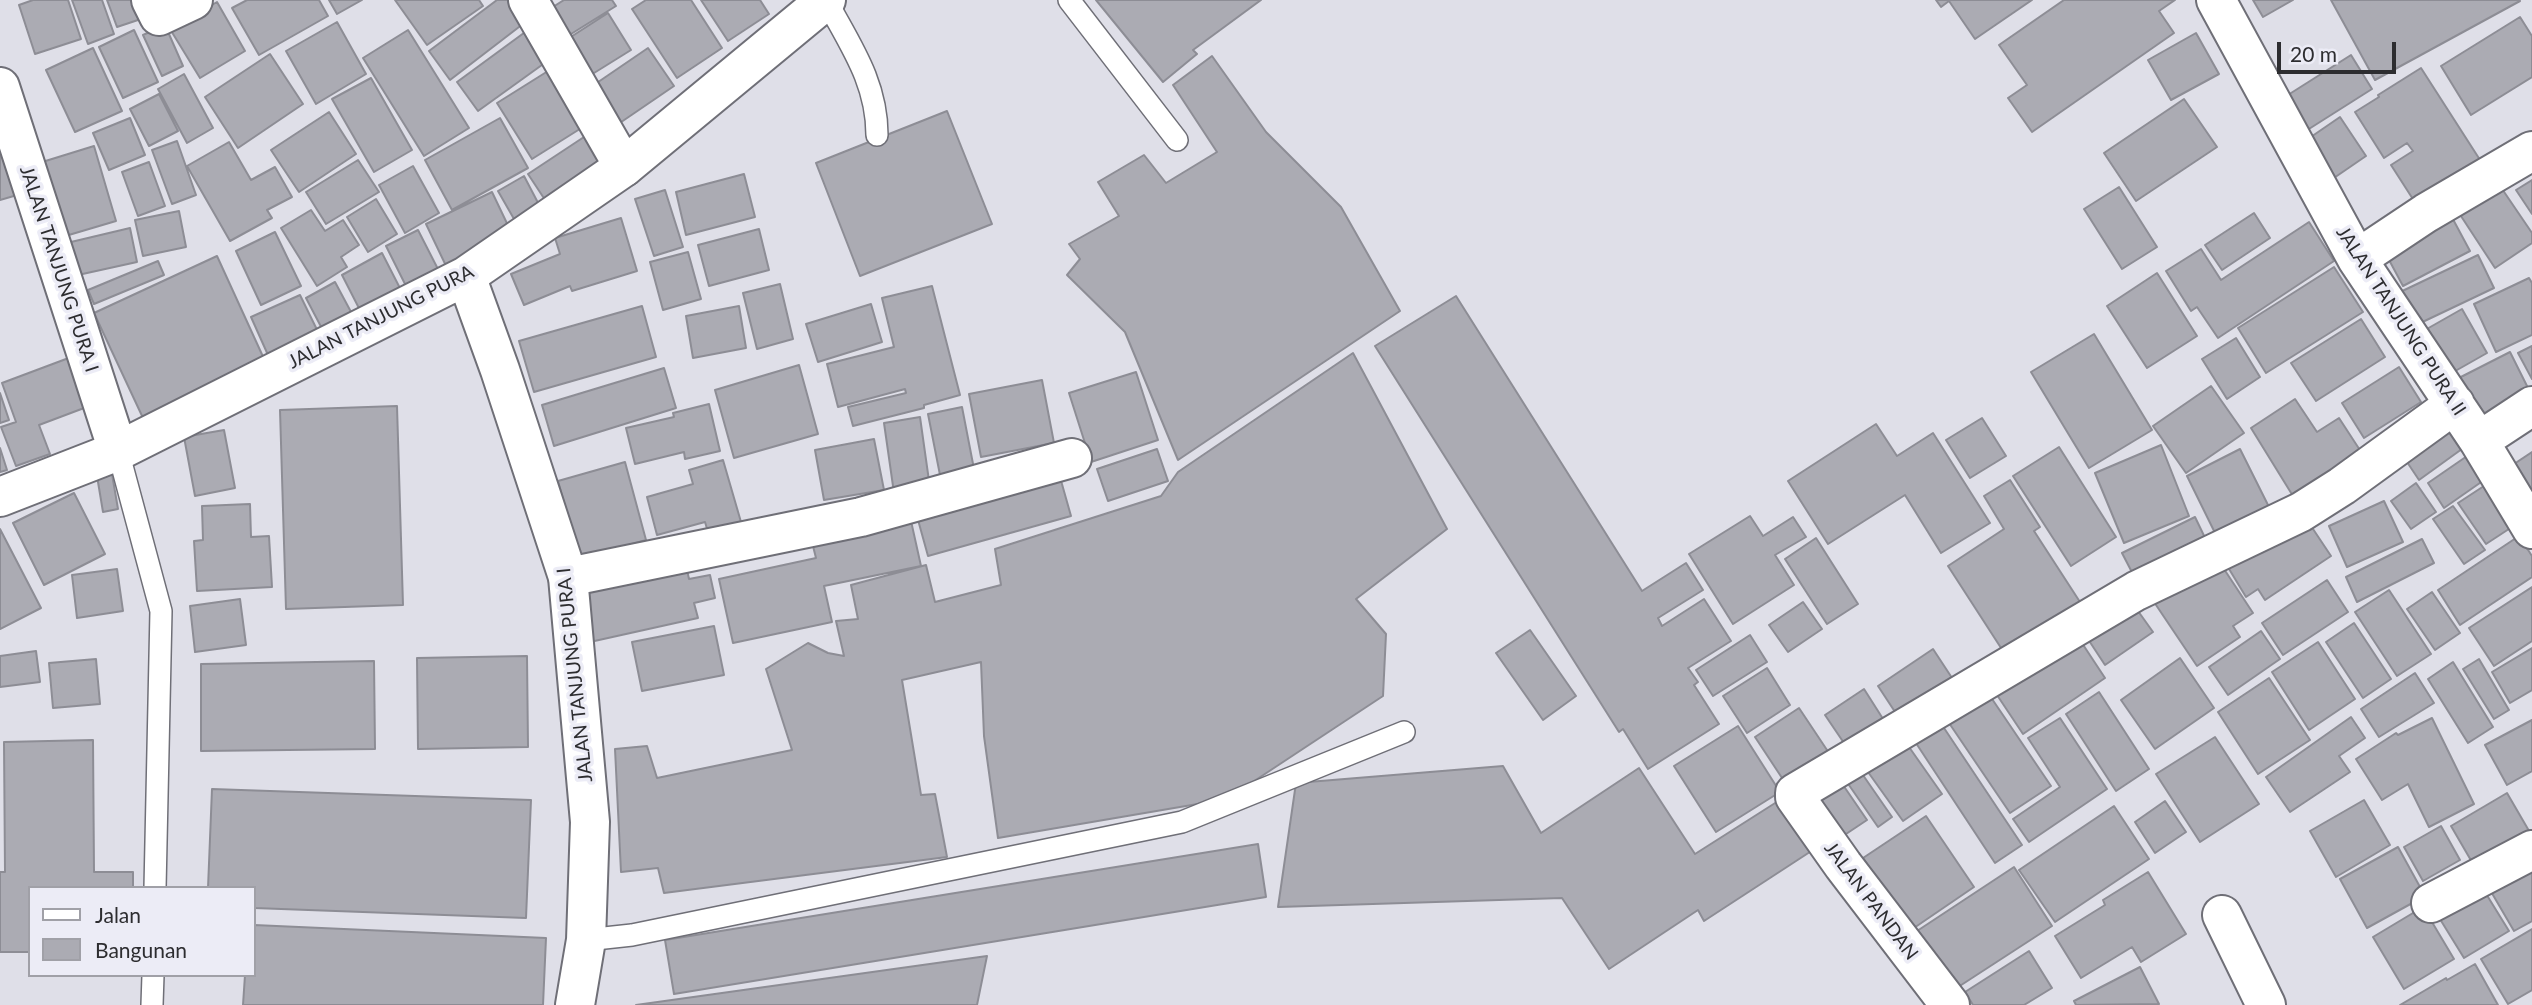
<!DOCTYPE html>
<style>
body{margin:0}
#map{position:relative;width:2532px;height:1005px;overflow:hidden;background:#dfdfe8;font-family:Lato,sans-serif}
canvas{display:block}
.legend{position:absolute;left:28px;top:886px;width:228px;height:91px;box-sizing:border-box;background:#ececf6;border:2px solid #a0a0a7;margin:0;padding:9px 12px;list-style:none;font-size:21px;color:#2d2d30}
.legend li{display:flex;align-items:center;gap:14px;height:35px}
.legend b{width:35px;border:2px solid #a0a0a7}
.scale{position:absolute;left:2277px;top:42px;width:119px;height:32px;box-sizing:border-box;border:4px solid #2d2d30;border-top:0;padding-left:9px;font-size:21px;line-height:24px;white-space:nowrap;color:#2d2d30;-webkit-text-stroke:5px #ececf6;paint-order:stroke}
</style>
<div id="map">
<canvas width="2532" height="1005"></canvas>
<ul class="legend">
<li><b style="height:9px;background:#fff"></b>Jalan</li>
<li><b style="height:19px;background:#ababb3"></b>Bangunan</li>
</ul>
<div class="scale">20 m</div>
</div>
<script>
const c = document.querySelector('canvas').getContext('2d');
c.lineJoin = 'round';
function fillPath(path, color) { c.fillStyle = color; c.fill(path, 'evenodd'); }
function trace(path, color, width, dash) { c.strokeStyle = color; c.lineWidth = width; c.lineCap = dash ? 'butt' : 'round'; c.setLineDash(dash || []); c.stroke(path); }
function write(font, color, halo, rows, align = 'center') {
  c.font = font + ' Lato,sans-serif'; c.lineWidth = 7; c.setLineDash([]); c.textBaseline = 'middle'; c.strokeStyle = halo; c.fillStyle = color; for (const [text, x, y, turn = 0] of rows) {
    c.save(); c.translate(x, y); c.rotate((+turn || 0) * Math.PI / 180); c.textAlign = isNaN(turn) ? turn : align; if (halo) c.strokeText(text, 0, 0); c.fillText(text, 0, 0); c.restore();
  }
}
const building = new Path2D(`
 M33 0H68L81 39 35 54 19 5Z
 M72 0H102L114 34 88 44Z
 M107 0H141L147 17 117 27Z
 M247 0H319L328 16 259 55 232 8Z
 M329 0H362L337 14Z
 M395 0H479L483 6 427 45Z
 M497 0H519L532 17 450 80 429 51Z
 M564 0H612L616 6 563 39 545 12Z
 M646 0H691L722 48 677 78 632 9Z
 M701 0H760L769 14 728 41Z
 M1096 0H1261L1193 50 1197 54 1163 82Z
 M1936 0H2032L1975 39 1949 1 1941 7Z
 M2064 0H2175L2159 11 2174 33 2032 132 2008 98 2027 85 1999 45Z
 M2253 0H2293L2263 17Z
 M2331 0H2519L2520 1 2375 80Z
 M217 2 245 51 200 78 170 29Z
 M608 13 631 50 586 78 563 42Z
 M2520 17 2532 36V77L2471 115 2441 66Z
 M337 22 366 74 316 104 286 51Z
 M165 25 183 66 162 76 143 35Z
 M532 27 553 57 478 111 457 82Z
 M134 30 158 82 123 98 99 47Z
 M408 30 469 128 424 156 363 58Z
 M2196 33 2219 74 2171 100 2148 60Z
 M93 48 122 111 75 132 46 70Z
 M648 48 674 86 611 129 585 91Z
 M270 54 303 104 238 148 205 97Z
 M2351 55 2372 89 2301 134 2280 100Z
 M1212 56 1266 132 1341 207 1400 311 1178 460 1125 332 1067 275 1080 259 1069 244 1119 216 1098 182 1144 155 1166 183 1217 152 1173 85Z
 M556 66 591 122 532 159 497 103Z
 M2421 68 2482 163 2418 207 2391 165 2413 151 2407 143 2384 158 2355 112 2379 97 2378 95Z
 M184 74 213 128 187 143 158 89Z
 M371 78 412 150 374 172 332 99Z
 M159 94 178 131 149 146 130 109Z
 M2184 99 2217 147 2136 201 2104 153Z
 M947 111 992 224 860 276 816 163Z
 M329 112 356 154 299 192 271 150Z
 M2340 117 2366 156 2331 180 2305 141Z
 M130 118 145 155 109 170 93 133Z
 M500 118 528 168 452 210 425 160Z
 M590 133 615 170 553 212 528 174Z
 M177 141 196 195 172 204 152 150Z
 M229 142 251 180 275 167 292 197 267 210 272 218 230 241 187 166Z
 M94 146 116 221 62 237 39 163Z
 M0 149 24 193 0 200Z
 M358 160 379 192 326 224 306 192Z
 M149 162 165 206 138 216 122 172Z
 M413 166 439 213 405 233 379 185Z
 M744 174 755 217 686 235 676 192Z
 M524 176 547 220 522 233 498 191Z
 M2532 180V214L2516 190Z
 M2498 183 2532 233V243L2495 268 2457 210Z
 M2119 187 2157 247 2122 269 2084 209Z
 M665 190 683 247 654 256 635 199Z
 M492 192 514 238 448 270 426 224Z
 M376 199 397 234 368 252 347 217Z
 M311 210 325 231 343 220 359 245 341 257 347 267 317 286 281 228Z
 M2448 210 2470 251 2403 286 2381 245Z
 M179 211 186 247 143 256 135 220Z
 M2254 213 2270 238 2222 270 2205 245Z
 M621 218 637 271 572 291 570 286 524 305 511 274 560 254 555 238Z
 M2309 222 2334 261 2218 338 2197 307 2191 311 2166 271 2201 249 2221 280Z
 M130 228 137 262 78 275 71 242Z
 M759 229 769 270 709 286 698 245Z
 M418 230 442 277 410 294 386 246Z
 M275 232 301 286 261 305 236 251Z
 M688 252 701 299 663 310 650 262Z
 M382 253 405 298 364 318 342 275Z
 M2478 255 2494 288 2412 327 2396 294Z
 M217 256 265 361 143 418 94 313Z
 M158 261 164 275 94 304 88 290Z
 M2334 267 2363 312 2266 373 2238 328Z
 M2157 273 2197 336 2147 368 2107 306Z
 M2529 278 2532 283V335L2496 352 2474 304Z
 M335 282 358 325 329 342 306 298Z
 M780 284 793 339 757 349 743 293Z
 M932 286 960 395 924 405V408L853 426 848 407 906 393 905 389 838 407 827 364 894 347 882 298Z
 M300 295 322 340 272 364 251 317Z
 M1456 296 1642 591 1686 563 1703 590 1658 618 1662 626 1704 599 1731 641 1688 668 1698 682 1694 685 1719 724 1648 769 1623 729 1619 732 1375 346Z
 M871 304 882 342 818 362 806 324Z
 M642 306 656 357 534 392 519 341Z
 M739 306 746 348 693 358 686 316Z
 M2462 309 2487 353 2450 374 2425 330Z
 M2361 319 2385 357 2316 401 2291 363Z
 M2094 334 2152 430 2089 468 2031 372Z
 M2236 338 2260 377 2227 399 2202 359Z
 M2532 346V379L2518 353Z
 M2510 352 2531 394 2474 423 2453 381Z
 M82 353 100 402 39 425 50 454 16 466 1 427 16 422 2 383Z
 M1353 353 1447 529 1356 599 1386 634 1383 696 1227 799 998 838 984 736 981 662 902 680 921 795 935 794 947 857 664 893 658 868 621 872 615 749 647 746 657 778 792 750 766 669 808 643 828 653 844 656 836 621 858 619 851 585 926 565 935 602 1001 585 995 549 1161 496 1178 472Z
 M799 365 818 434 734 458 715 390Z
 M2399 367 2421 402 2364 438 2342 403Z
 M664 368 676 408 554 446 542 405Z
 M1136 372 1158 440 1091 462 1069 393Z
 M1042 380 1054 443 981 457 969 394Z
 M2211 386 2244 433 2186 473 2153 426Z
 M0 393 9 420 0 423Z
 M2295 399 2317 432 2339 418 2369 464 2301 509 2251 428Z
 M709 404 720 451 685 459 684 452 635 464 626 428 674 417 673 413Z
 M397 406 403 605 286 609 280 410Z
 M962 407 974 469 940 475 928 414Z
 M2453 413 2473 441 2419 480 2399 450Z
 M920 417 930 488 894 493 884 423Z
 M1982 418 2006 456 1970 478 1946 440Z
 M1876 424 1897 456 1933 433 1990 523 1941 553 1905 495 1828 544 1788 481Z
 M224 430 235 488 195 496 184 437Z
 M874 439 884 490 824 500 815 450Z
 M2161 445 2189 516 2124 543 2095 473Z
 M2059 447 2116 537 2071 566 2013 476Z
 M0 448 7 470 0 472Z
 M1157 449 1168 481 1108 501 1097 469Z
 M2240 449 2272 513 2218 539 2187 476Z
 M2532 452V511L2502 472Z
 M2470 454 2487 478 2444 508 2428 483Z
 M723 460 741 522 708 532 705 522 657 535 647 497 693 484 689 470Z
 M625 462 646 540 580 559 558 481Z
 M1058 470 1071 516 928 556 915 509Z
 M112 474 118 509 103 512 97 476Z
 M2010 480 2040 527 2034 531 2080 602 2003 651 1948 566 2004 529 1984 496Z
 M2416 483 2436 512 2411 529 2391 501Z
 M2487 484 2515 525 2486 544 2458 503Z
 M74 493 105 554 44 585 13 523Z
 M2384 501 2403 542 2347 567 2329 526Z
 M250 504 251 537 269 536 272 587 197 591 194 541 203 540 202 506Z
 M2453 506 2485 550 2464 564 2433 519Z
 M1750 516 1763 536 1793 517 1806 537 1775 555 1794 585 1733 624 1689 554Z
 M2195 517 2208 544 2136 580 2122 553Z
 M2305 517 2331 556 2265 600 2258 589 2246 597 2223 559Z
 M911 521 921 566 824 586 832 622 733 643 719 579 816 558 812 542Z
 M0 529 41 608 0 629Z
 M2519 536 2532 556V577L2460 625 2438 590Z
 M1816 538 1858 604 1827 624 1785 559Z
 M2422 539 2434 563 2357 602 2346 577Z
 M2220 563 2253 613 2233 626 2240 637 2197 666 2152 599Z
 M117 569 123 611 77 618 72 575Z
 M687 570 689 579 710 575 715 598 694 603 698 618 590 642 580 594Z
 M2327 580 2348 612 2283 655 2262 623Z
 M2532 587V641L2494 666 2469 628Z
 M2389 590 2431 654 2397 676 2355 612Z
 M2432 592 2460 633 2435 650 2407 609Z
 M2128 597 2153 632 2105 665 2082 630Z
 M240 599 246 645 195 652 190 606Z
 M1803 602 1822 629 1788 652 1769 625Z
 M2354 623 2391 679 2363 698 2326 642Z
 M714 626 724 675 642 691 632 642Z
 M1530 630 1576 696 1543 720 1496 653Z
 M2074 631 2105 678 2023 734 1991 686Z
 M2261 631 2280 659 2228 695 2209 667Z
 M1750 635 1767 662 1713 696 1696 670Z
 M2318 642 2355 699 2309 730 2272 672Z
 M2532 648V690L2510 703 2492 672Z
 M1933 649 1956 684 1901 721 1878 686Z
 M36 651 40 682 0 687V656Z
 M527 656 528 747 418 749 417 658Z
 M2180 658 2214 708 2155 749 2121 700Z
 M96 659 100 704 53 708 49 663Z
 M2479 659 2509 710 2494 719 2463 669Z
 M374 661 375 749 201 751V664Z
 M2453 662 2493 727 2468 743 2428 679Z
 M1767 668 1790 705 1747 733 1723 696Z
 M2415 673 2434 703 2379 737 2361 709Z
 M2269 678 2310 740 2258 774 2218 712Z
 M1864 689 1885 722 1846 746 1825 715Z
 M2099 692 2149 769 2116 791 2066 714Z
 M1988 693 2051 786 2010 813 1947 720Z
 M1799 708 1831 756 1786 784 1755 737Z
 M1936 716 2022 845 1995 863 1910 734Z
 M2351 717 2365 738 2339 756 2350 772 2290 812 2266 777Z
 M2060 718 2107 789 2029 842 2013 819 2060 787 2028 738Z
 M2432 718 2474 804 2429 827 2408 784 2382 800 2356 759 2396 733 2398 735Z
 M2532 720V771L2507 785 2485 745Z
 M1738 726 1780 792 1716 832 1674 766Z
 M1902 737 1942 794 1903 821 1863 765Z
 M2215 737 2259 804 2200 842 2156 774Z
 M93 740 94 872H133V888H30V952H0V872H5L4 742Z
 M1856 765 1892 817 1878 827 1842 775Z
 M1503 766 1541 833 1639 768 1695 854 1783 798 1816 848 1704 921 1698 910 1609 969 1562 898 1278 907 1296 783Z
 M1843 785 1867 820 1840 838 1816 804Z
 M212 789 531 800 526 918 254 908V888H208Z
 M2507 793 2532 836 2476 869 2451 826Z
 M2364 800 2390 845 2336 877 2310 831Z
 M2165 801 2186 832 2155 853 2135 822Z
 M2114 806 2149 859 2055 922 2019 870Z
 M1926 816 1974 887 1911 930 1863 858Z
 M2441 826 2460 860 2423 881 2404 847Z
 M1258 844 1266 897 674 994 665 940Z
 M2398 847 2425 896 2367 928 2340 879Z
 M2532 856V921L2514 931 2486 883Z
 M2014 867 2052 926 1952 991 1914 933Z
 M2148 872 2186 934 2141 962 2132 947 2081 978 2055 936 2105 905 2103 900Z
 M2480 884 2509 931 2464 958 2435 911Z
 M2423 907 2454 959 2404 989 2373 937Z
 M254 925 546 938 543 1005H243L245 975H254Z
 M2532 929V990L2508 1004 2481 959Z
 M2029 951 2052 988 2024 1005H1973L1965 992Z
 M987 956 977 1005H636Z
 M2475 964 2498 1005H2400L2446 978 2447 980Z
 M2140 967 2159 1004 2076 1005 2074 1001Z`);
fillPath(building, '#ababb3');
trace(building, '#8d8d95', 2);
const lane = new Path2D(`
 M826 0C850 45 877 82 877 135
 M1069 0 1177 140
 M118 451 161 611 155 888
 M586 940 632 935 1182 822 1404 732
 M152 1005 153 975`);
const street = new Path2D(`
 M151 0 159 16 193 0
 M528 0 624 167
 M2216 0 2357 259 2479 441 2532 529
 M0 87 118 451
 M2357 259 2426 213 2532 151
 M2479 441 2532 406
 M568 577 861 517 1072 458
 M2431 903 2532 850
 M2222 915 2266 1005
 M1950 1005 1843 865 1795 797V793L2136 591 2301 512 2342 486 2455 404`);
const secondary = new Path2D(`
 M466 276 500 370 568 577 590 822 586 940 575 1005
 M0 497 118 451 466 276 624 167 826 0`);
trace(lane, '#6f6f77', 24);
trace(street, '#6f6f77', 42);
trace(secondary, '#6f6f77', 42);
trace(lane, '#fff', 21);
trace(street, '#fff', 38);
trace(secondary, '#fff', 38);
write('19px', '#2d2d30', '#ececf6', [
 ["JALAN TANJUNG PURA I",59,269,72],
 ["JALAN TANJUNG PURA",381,317,-27],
 ["JALAN TANJUNG PURA II",2401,321,57],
 ["JALAN TANJUNG PURA I",575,675,-96],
 ["JALAN PANDAN",1871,901,53]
]);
</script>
